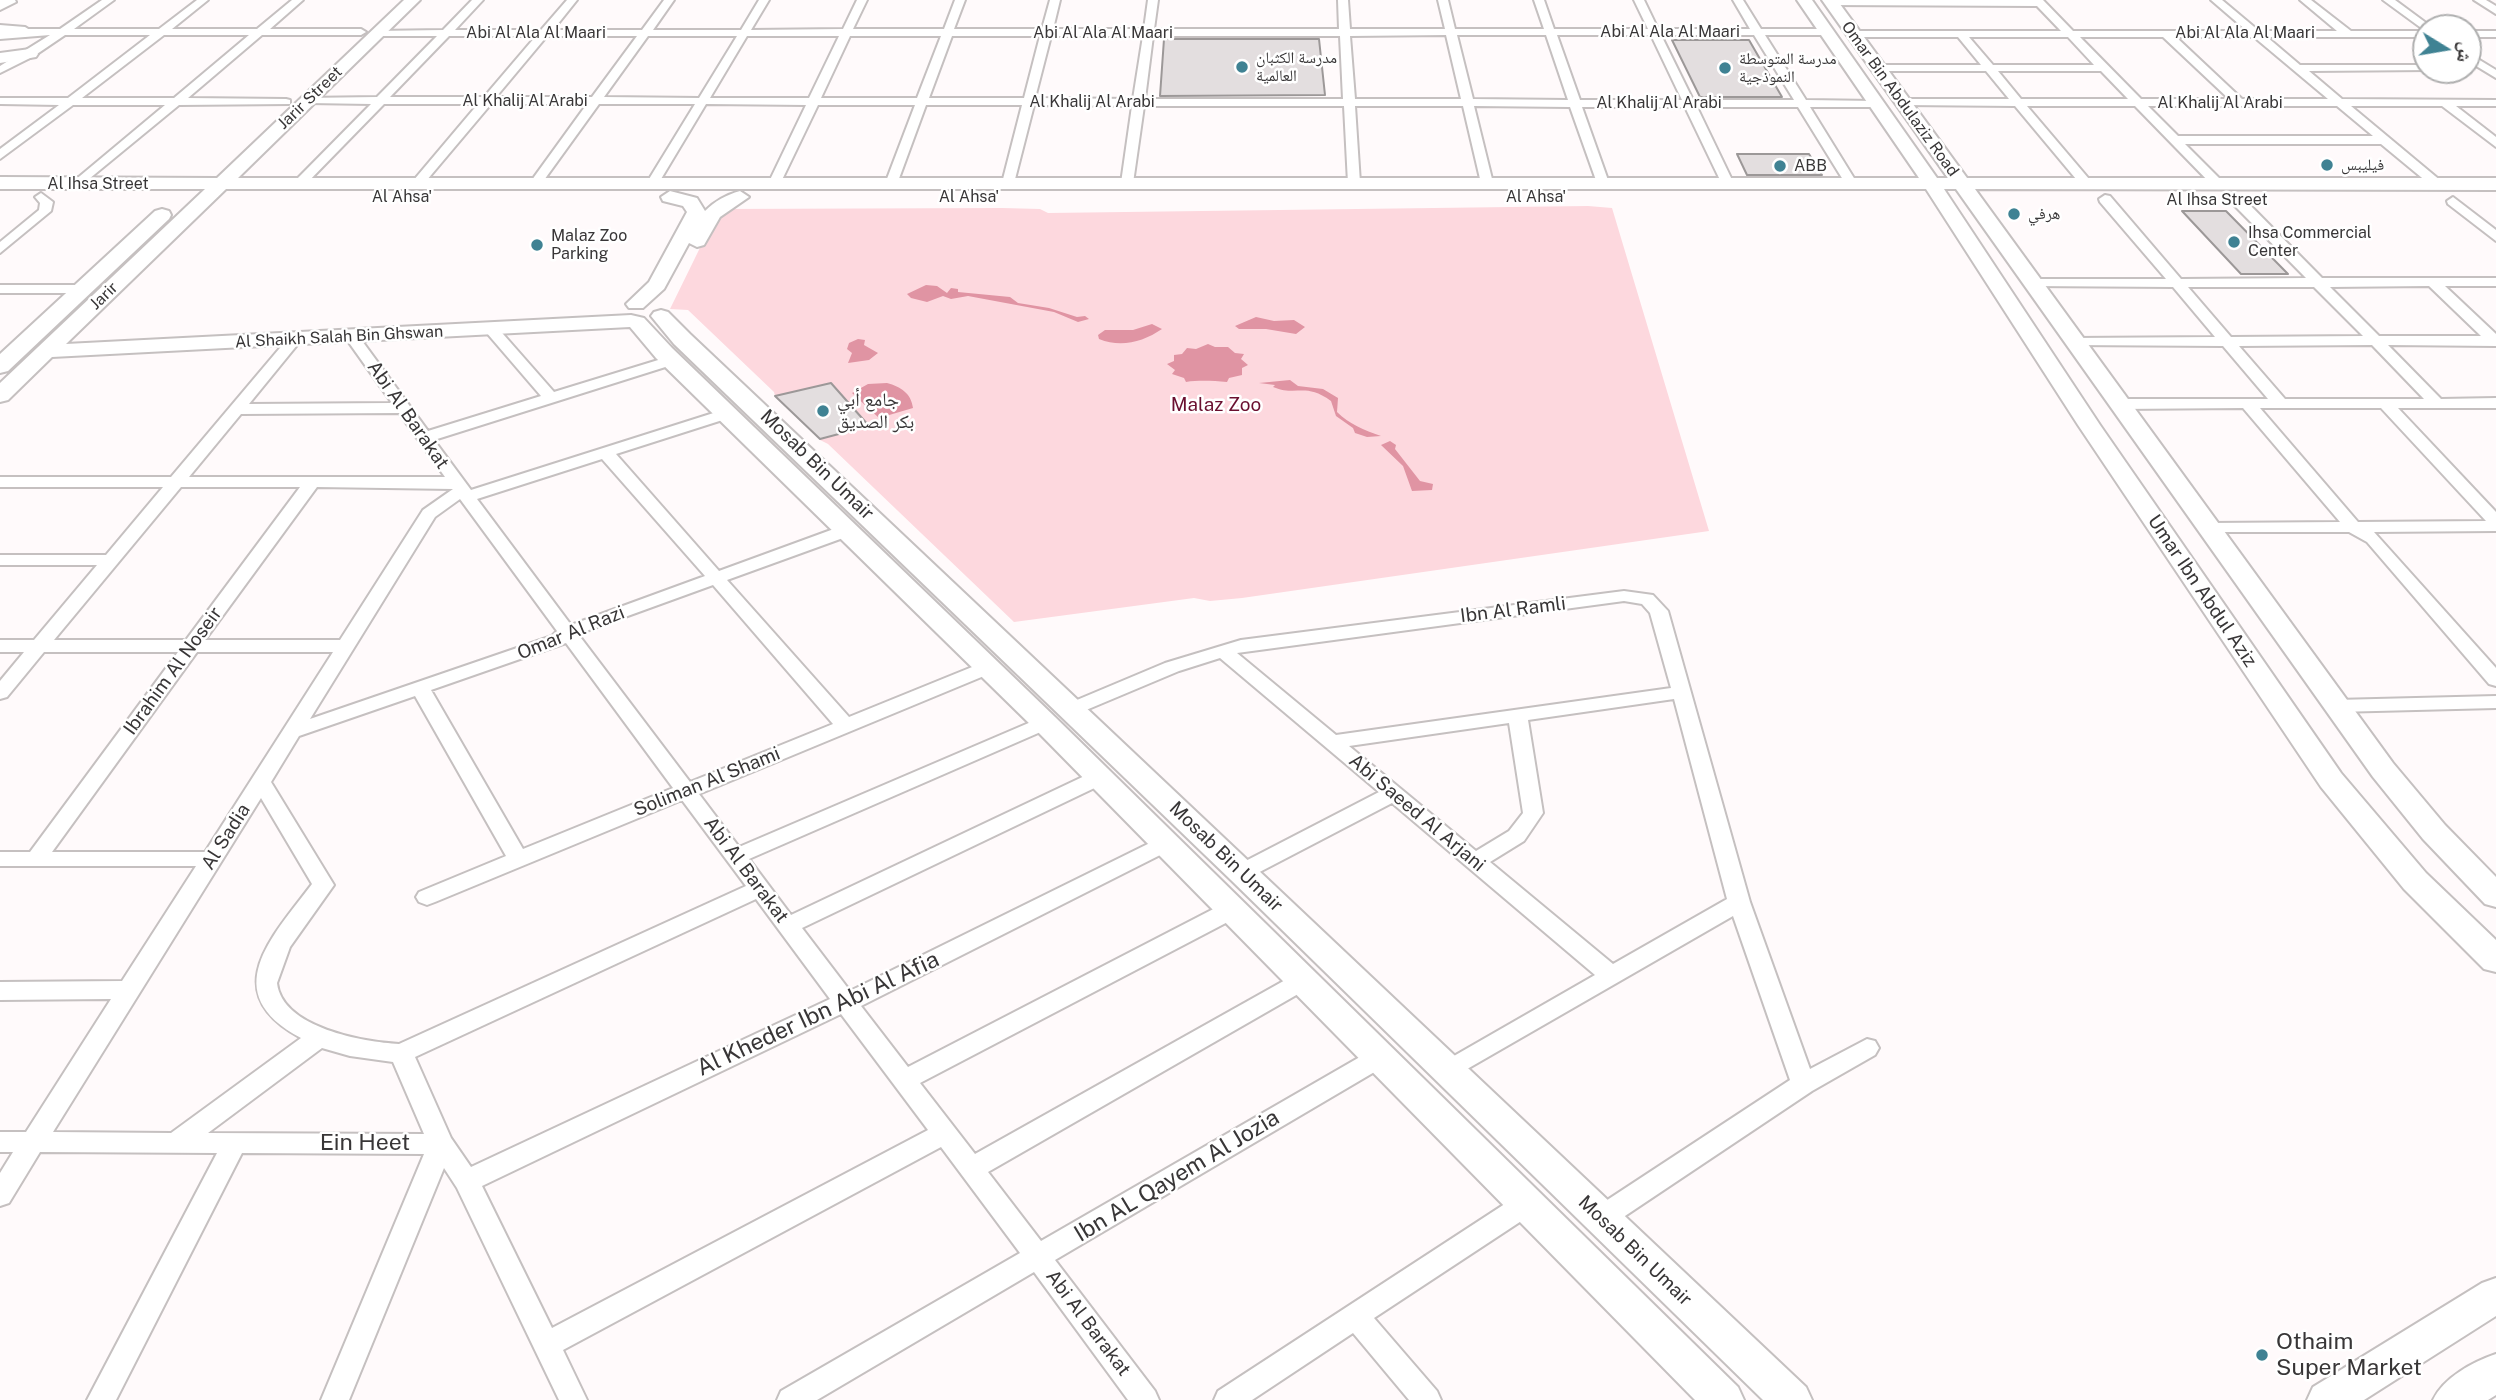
<!DOCTYPE html>
<meta charset="utf-8">
<style>
body{margin:0}
#map{position:relative;width:2496px;height:1400px;overflow:hidden;background:#fffafb;font-family:"Public Sans","Noto Naskh Arabic",sans-serif}
canvas{display:block}
.north{position:absolute;left:2412px;top:14px;width:70px;height:70px;box-sizing:border-box;background:#fff;border:2px solid #afafaf;border-radius:50%;rotate:101deg;font-size:19px;font-weight:700;line-height:28px;text-align:center;color:#383637}
.north::after{content:'';display:block;margin:auto;width:24px;height:32px;background:#3f8293;clip-path:polygon(50% 0,100% 100%,50% 72%,0 100%)}
</style>
<div id="map">
<canvas width="2496" height="1400"></canvas>
<div class="north">ش</div>
</div>
<script>
const c = document.querySelector('canvas').getContext('2d');
c.lineJoin = 'round';
function fillPath(path, color) { c.fillStyle = color; c.fill(path, 'evenodd'); }
function trace(path, color, width, dash) { c.strokeStyle = color; c.lineWidth = width; c.lineCap = dash ? 'butt' : 'round'; c.setLineDash(dash || []); c.stroke(path); }
function write(font, color, halo, rows, align = 'center') {
  c.font = font + ' "Public Sans","Noto Naskh Arabic",sans-serif'; c.lineWidth = 5; c.setLineDash([]); c.textBaseline = 'middle'; c.strokeStyle = halo; c.fillStyle = color; for (const [text, x, y, turn = 0] of rows) {
    c.save(); c.translate(x, y); c.rotate((+turn || 0) * Math.PI / 180); c.textAlign = isNaN(turn) ? turn : align; if (halo) c.strokeText(text, 0, 0); c.fillText(text, 0, 0); c.restore();
  }
}
fillPath(new Path2D(`
 M1588 206 1612 208 1709 531 1242 598 1210 601 1194 598 1014 622 828 444 820 440 822 438 778 396H775L774 392 688 310 670 309 719 209 1002 208 1040 209 1048 213Z`), '#fdd8de');
fillPath(new Path2D(`
 M926 285 937 286 947 293 951 288 958 289V292L1010 297 1018 303 1049 308 1077 317 1085 316 1089 319 1078 322 1054 312 968 296 951 299 943 296 927 302 911 298 907 294Z
 M1256 317 1274 321 1294 320 1305 327 1296 334 1266 329H1239L1235 326Z
 M1152 324 1162 329C1143 342 1121 348 1099 339L1098 335 1105 330H1133Z
 M858 339 865 340 864 345 878 353 869 360 848 363 852 353 847 349 849 343Z
 M1208 344 1215 347H1228L1235 353 1244 354 1241 359 1248 365 1242 368V375L1229 378 1227 382C1213 381 1200 380 1186 382L1184 378 1172 374 1175 370 1167 364 1174 361V355L1182 354 1187 348 1196 349Z
 M1290 380 1298 386 1323 389 1338 398 1337 412C1349 424 1364 430 1381 436L1367 437 1355 433 1353 428 1336 416 1331 401C1304 382 1298 397 1273 387L1275 385 1259 383Z
 M887 383C901 387 911 393 913 408L879 418 852 393 868 384Z
 M1390 441 1396 445 1395 449 1420 481 1433 484 1432 490 1412 491 1403 466 1381 445Z`), '#e094a3');
const building = new Path2D(`
 M1164 39H1319L1325 95 1160 96Z
 M1672 40H1749L1782 97H1700Z
 M1737 154H1809L1822 175H1747Z
 M2182 211H2226L2288 274H2241Z
 M831 383 869 426 820 439 775 396Z`);
fillPath(building, '#e3dedf');
trace(building, '#9c9898', 2);
const street = new Path2D(`
 M102 0H114L74 29H159L197 0H208L172 29H257L292 0H303L270 29H361L366 32 361 35H262L188 98 286 99 290 100V104L179 105 78 188 72 184 74 181 165 105H73L0 159V149L59 105 0 104V98H68L150 35H65L34 56 0 73V66L50 35 0 39V33L25 29H60ZM164 35H249L174 98H82Z
 M472 0H483L455 30H541L567 0H577L553 30H642L664 0H674L653 30H741L759 0H769L751 30 843 29 857 0H867L853 29H944L955 0H965L954 29H1042L1050 0H1060L1053 29H1144L1148 0H1158L1154 29H1339L1338 0H1348L1350 29H1445L1438 0H1448L1455 29H1544L1534 0H1544L1554 29H1648L1634 0H1644L1658 29H1750L1733 0H1743L1761 29H1826L1831 32 1826 35H1765L1806 100 1876 101 1882 104 1876 107H1810L1857 183 1851 187 1845 183 1798 107H1697L1733 182 1727 186 1721 182 1685 107H1582L1609 183 1603 187 1597 183 1570 107 1474 106 1493 183 1487 187 1481 183 1463 106H1355L1360 183 1354 187 1348 183 1344 106H1144L1133 183 1127 187 1121 183 1132 106 1034 105 1014 183 1008 187 1002 183 1022 105H926L897 184 891 188 885 184 915 105H818L780 184 774 188 768 184 806 105 706 104 658 184 652 188 646 184 695 104H599L539 187 535 188 529 184 587 104H491L421 187 417 188 411 184 413 181 478 104H384L303 187H295V181L371 104 308 103 302 100 304 98 377 97 437 36H379L375 35V31L443 30ZM1446 35 1461 99H1355L1350 36ZM1457 35H1546L1568 100 1473 99ZM1557 35H1651L1682 100H1580ZM1661 35H1754L1794 100H1693ZM449 36H536L484 97H390ZM547 36H637L592 97H496ZM648 36H737L699 98 604 97ZM747 36H839L809 98H710ZM850 36H941L917 98H821ZM952 36H1040L1024 98H929ZM1051 36H1143L1133 99 1035 98ZM1153 36H1340L1343 99H1145Z
 M1831 0H2043L2073 31H2247L2211 0H2222L2259 31H2337L2300 0H2311L2351 31H2426V37H2267L2300 65H2426V70H2430L2309 71 2342 99 2496 100V106H2456L2496 137V147L2442 106H2351L2441 181V187H2433L2381 144H2185L2222 181 2224 184 2218 188 2214 187 2135 106H2027L2089 179V185H2081L2015 106 1903 105 1897 102 1903 99H2009L1986 71H1878L1872 68 1878 65H1981L1958 37H1853L1848 34 1853 31H2061L2037 6 1827 5 1826 3ZM1969 37H2068L2094 65H1993ZM2080 37H2163L2229 99H2141ZM2176 37H2254L2328 99H2242ZM1998 71H2101L2128 99H2021ZM2148 106H2337L2373 136H2178Z
 M2383 0H2395L2433 28 2424 30Z
 M2474 0H2486L2496 6V14Z
 M2468 31H2496V37H2468Z
 M2468 53 2496 70V78L2468 61Z
 M41 193 53 202 51 211 0 253V242L39 210 40 203 35 197Z
 M2105 195 2110 196 2181 279 2306 278 2233 204 2232 201 2238 197 2243 198 2322 278H2496V286H2445L2496 334V346L2388 345 2441 399 2496 398V408H2398L2496 512V531L2374 532 2496 668V686L2489 684 2367 542 2349 532H2204L2201 528 2204 524 2210 523 2340 522 2243 408 2119 409 2111 404 2119 399H2268L2223 346 2069 345 2067 342 2069 339 2074 338 2215 337 2173 287 2027 286 2025 283 2032 279H2166L2100 202 2099 199ZM2429 286 2481 336H2379L2330 287ZM2188 287H2314L2363 336 2231 337ZM2372 345 2424 399H2285L2239 346ZM2260 408H2381L2486 521 2358 522Z
 M2453 197 2496 230V241L2448 204 2447 201Z
 M0 285H81L88 289 81 293H0Z
 M491 325 496 326 554 392 668 357 673 356 680 360 678 363 434 440 471 490 723 410H735L737 413 735 416 616 454 719 571 842 526H854L857 530 854 534 727 580 849 717 982 663H996L998 667 996 671 699 794 739 847 1038 719H1052L1055 723 1052 727 749 859 791 915 1093 772H1107L1110 777 1107 782 802 928 850 991 1160 838 1167 836 1174 838 1178 843 1174 848 861 1006 908 1067 1225 903 1233 901 1241 903 1244 909 1241 915 920 1083 975 1154 1296 974 1304 971 1312 974 1315 980 1312 986 988 1172 1041 1241 1372 1050 1380 1048 1388 1050 1392 1057 1388 1064 1055 1260 1155 1391 1159 1400H1128L1034 1272 817 1400H777L781 1391 1020 1253 941 1147 563 1350 587 1400H559L457 1188 444 1168 349 1400H321L424 1154 242 1153 116 1400H87L217 1153 40 1152 9 1203 0 1206V1173L13 1152H0V1132H26L111 999 0 1000V982L122 981 196 866H0V852H30L178 652H44L7 697 0 699V681L24 652H0V640H34L97 565H0V555H106L163 487H0V477H171L290 336 295 335 302 339 249 404 392 403 345 337 352 333 357 334 428 431 541 396 486 332 484 329 486 326ZM399 413 445 477H189L241 414ZM602 459 705 576 571 625 477 499ZM181 487H300L186 640H54ZM317 487 453 489 423 510 340 640H205ZM460 499 557 631 552 636 310 719 435 517ZM713 585 833 724 690 782 578 634ZM566 643 673 788 523 849 431 690ZM197 652H333L205 852H52ZM415 696 506 856 419 892 416 897 419 902 427 905 435 902 682 800 746 886 399 1044C364 1042 282 1028 277 983L290 947 334 885 271 782 299 736ZM261 798 312 884C272 937 216 993 301 1038L171 1133 53 1132ZM756 899 830 999 471 1167 451 1138 415 1057ZM841 1014 928 1130 552 1328 482 1186ZM322 1048 350 1056 393 1062 424 1134 208 1133Z
 M1624 591 1653 595 1668 611 1750 902 1810 1069 1867 1039 1875 1041 1879 1048 1875 1055 1812 1091 1610 1226 1601 1229 1592 1226 1588 1218 1592 1210 1790 1080 1733 916 1448 1080 1440 1078 1436 1071 1440 1064 1595 975 1392 803 1250 877 1242 880 1234 877 1231 872 1234 867 1379 792 1220 658 1179 671 1079 713H1065L1062 709 1065 705 1165 663 1241 640ZM1624 601 1642 604 1650 613 1671 688 1336 735 1237 653ZM1674 699 1727 899 1613 964 1490 862 1524 841 1543 813 1528 720ZM1509 723 1523 813 1509 831 1476 851 1349 746Z
 M2496 696V708L2336 712 2329 710 2326 706 2329 702 2336 700Z
 M1526 1193 1535 1196 1539 1204 1535 1212 1374 1318 1437 1391 1441 1400H1409L1353 1333 1252 1400H1214L1218 1391 1517 1196Z`);
const secondary = new Path2D(`
 M0 0H15L16 2 0 10Z
 M404 0H420L238 178H1919L1797 0H1812L1937 178H1948L1822 0H1837L1967 178H2496V190L1975 189 2393 763 2445 825 2496 877V907L2485 904 2423 839 2373 777 1956 189H1944L2100 425 2341 773 2426 873 2496 940V972L2484 969 2404 889 2321 787 2078 425 1926 189H226L66 344 631 315 644 318 672 348 1055 717 1738 1387 1744 1400H1695L1035 729 656 358 630 327 52 357 8 400 0 402V383L205 189H0V177L217 178Z
 M0 25 25 27 33 32 25 37 0 35Z
 M30 49 36 51 38 54 36 57 0 63V53Z
 M670 191 697 198 705 211C715 201 726 195 740 191L749 197 720 217 704 245 697 247 689 243 664 289 643 308H629L626 304 649 282 687 212 683 206 663 201 661 197Z
 M162 209 169 211 171 215 169 219 8 371 0 373V354L155 211Z
 M661 310 668 312 690 334 1806 1387 1812 1400H1763L1231 880 674 344 651 316 654 312Z
 M2496 1278V1316L2364 1400H2307L2313 1387 2482 1283Z
 M2496 1354V1395L2488 1400H2433C2444 1377 2473 1362 2496 1354Z`);
trace(street, '#c5c0c0', 4);
trace(secondary, '#c5c0c0', 4);
fillPath(street, '#fff');
fillPath(secondary, '#fff');
for (const [x, y, r, color] of [
 [1242,67,7,"#3f8293"],
 [1725,68,7,"#3f8293"],
 [2327,165,7,"#3f8293"],
 [1780,166,7,"#3f8293"],
 [2014,214,7,"#3f8293"],
 [2234,242,7,"#3f8293"],
 [537,245,7,"#3f8293"],
 [823,411,7,"#3f8293"],
 [2262,1355,7,"#3f8293"]
]) { const dot = new Path2D(); dot.arc(x, y, r, 0, 2 * Math.PI); c.fillStyle = color; c.fill(dot); trace(dot, '#fff', 2.5); }
write('16px', '#383637', '#fff', [
 ["Abi Al Ala Al Maari",1670,32],
 ["Abi Al Ala Al Maari",536,33],
 ["Abi Al Ala Al Maari",1103,33],
 ["Abi Al Ala Al Maari",2245,33],
 ["Jarir Street",310,98,-44],
 ["Omar Bin Abdulaziz Road",1900,99,54],
 ["Al Khalij Al Arabi",525,101],
 ["Al Khalij Al Arabi",1092,102],
 ["Al Khalij Al Arabi",1659,103],
 ["Al Khalij Al Arabi",2220,103],
 ["Al Ihsa Street",98,184],
 ["Al Ahsa'",402,197],
 ["Al Ahsa'",969,197],
 ["Al Ahsa'",1536,197],
 ["Al Ihsa Street",2217,200],
 ["Jarir",104,296,-44],
 ["Al Shaikh Salah Bin Ghswan",339,337,-3]
]);
write('16px', '#383637', '#fff', [
 ["مدرسة الكثبان",1256,58],
 ["العالمية",1256,76],
 ["مدرسة المتوسطة",1739,59],
 ["النموذجية",1739,77],
 ["فيليبس",2341,165],
 ["ABB",1794,166],
 ["هرفي",2028,214],
 ["Ihsa Commercial",2248,233],
 ["Center",2248,251],
 ["Malaz Zoo",551,236],
 ["Parking",551,254]
], 'left');
write('19px', '#383637', '#fff', [
 ["جامع أبي",837,400],
 ["بكر الصديق",837,422]
], 'left');
write('19px', '#6a1030', '#fff', [
 ["Malaz Zoo",1216,405]
]);
write('19px', '#383637', '#fff', [
 ["Abi Al Barakat",408,415,55],
 ["Mosab Bin Umair",817,465,44],
 ["Umar Ibn Abdul Aziz",2202,591,56],
 ["Ibn Al Ramli",1513,610,-7],
 ["Omar Al Razi",571,633,-22],
 ["Ibrahim Al Noseir",173,671,-54],
 ["Soliman Al Shami",707,782,-22],
 ["Abi Saeed Al Arjani",1417,813,40],
 ["Al Sadia",226,837,-58],
 ["Mosab Bin Umair",1226,857,44],
 ["Abi Al Barakat",746,870,53],
 ["Mosab Bin Umair",1635,1251,44],
 ["Abi Al Barakat",1088,1323,53]
]);
write('23px', '#383637', '#fff', [
 ["Al Kheder Ibn Abi Al Afia",818,1014,-25],
 ["Ein Heet",365,1143],
 ["Ibn AL Qayem Al Jozia",1177,1176,-31]
]);
write('23px', '#383637', '#fff', [
 ["Othaim",2276,1342],
 ["Super Market",2276,1368]
], 'left');
</script>
